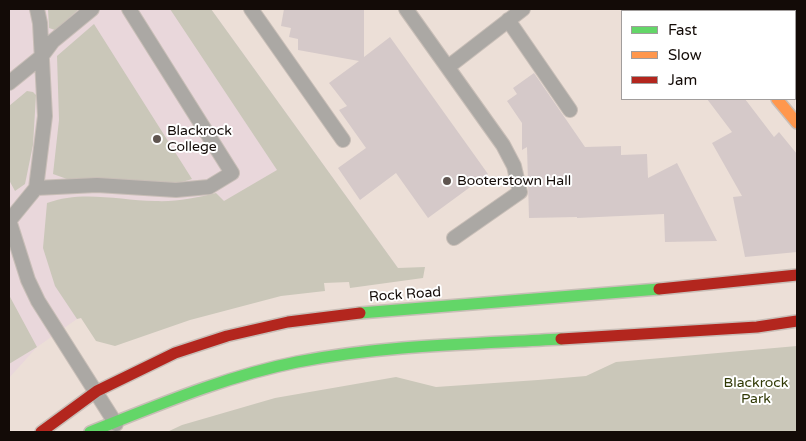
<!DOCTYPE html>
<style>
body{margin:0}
#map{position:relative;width:806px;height:441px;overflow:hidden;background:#ecdfd7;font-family:"Varela Round",sans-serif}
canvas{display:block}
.frame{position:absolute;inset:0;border:10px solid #130b07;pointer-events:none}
.legend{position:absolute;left:621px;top:10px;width:175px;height:90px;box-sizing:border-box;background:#fff;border:1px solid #a19d9c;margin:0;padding:6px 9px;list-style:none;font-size:15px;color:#130b07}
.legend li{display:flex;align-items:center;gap:10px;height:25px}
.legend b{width:25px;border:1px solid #a19d9c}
</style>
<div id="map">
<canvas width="806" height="441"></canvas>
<div class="frame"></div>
<ul class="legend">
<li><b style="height:6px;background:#63d668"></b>Fast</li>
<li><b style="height:6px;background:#ff974d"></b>Slow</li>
<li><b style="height:6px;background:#b3261e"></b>Jam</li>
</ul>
</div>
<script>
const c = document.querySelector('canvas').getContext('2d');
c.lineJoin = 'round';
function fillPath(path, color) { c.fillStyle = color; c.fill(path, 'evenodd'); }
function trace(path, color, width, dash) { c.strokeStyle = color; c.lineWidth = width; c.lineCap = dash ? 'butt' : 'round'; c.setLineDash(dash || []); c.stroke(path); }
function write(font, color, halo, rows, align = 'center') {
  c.font = font + ' "Varela Round",sans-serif'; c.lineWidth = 4; c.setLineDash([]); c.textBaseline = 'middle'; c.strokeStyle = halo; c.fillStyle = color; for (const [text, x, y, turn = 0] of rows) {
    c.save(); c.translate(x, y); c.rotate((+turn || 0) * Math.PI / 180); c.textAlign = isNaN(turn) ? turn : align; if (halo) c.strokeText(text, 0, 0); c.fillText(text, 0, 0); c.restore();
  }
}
fillPath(new Path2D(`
 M9 9H211L398 268 77 319 37 347 9 378Z`), '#e9d7db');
fillPath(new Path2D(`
 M48 9H79L55 30 49 28Z
 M170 9H211L398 268 425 267 423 278 350 288 349 282 324 283 325 291 281 296 190 320 115 346 96 341 81 318 77 319 55 286 43 248 47 203C81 190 119 200 155 201 176 202 195 198 216 193L224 201 277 170Z
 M94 24 192 179C153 192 107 178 67 179L53 174 59 120 57 56Z
 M27 91 33 92 36 95 33 145 25 184 15 191 9 180V106Z
 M9 295 37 347 9 364Z
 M797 346V432H167L182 425 275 398 396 377 436 387 538 380 586 376 616 362Z`), '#cac7b9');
fillPath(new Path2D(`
 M284 9H364V57L390 37 488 174 428 218 396 173 360 200 338 168 366 148 339 110 347 106 329 83 359 61 298 50V39L289 37 291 28 281 26Z
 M534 73 585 147 621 146V155L647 154 648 178 677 163 717 241 665 242 664 214 577 218V217L529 218 527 147 522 150V123L507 101 517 94 513 88Z
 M707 99H745L774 137 779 132 797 154V252L745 257 733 197 742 196 712 143 732 132Z`), '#d5c9c9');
const lane = new Path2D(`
 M251 9 343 140
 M406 9 503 145 514 166 520 192 454 238
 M508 20 570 110
 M448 67 523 9
 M9 83 41 57 53 41 92 9
 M36 188 97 185 176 190 209 187 232 173 129 9
 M9 220 28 280 38 301 116 424
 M9 221 36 188 45 116 40 23 37 9`);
const fast = new Path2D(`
 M702 9 704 11
 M360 313 659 289
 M90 432C158 405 226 376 297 362 384 345 473 344 561 339`);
const slow = new Path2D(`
 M777 99 797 123`);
const jam = new Path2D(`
 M659 289 797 275
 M561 339 757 327 797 321
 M41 432 97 391 175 353 227 336 288 322 360 313`);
trace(lane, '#c8beb7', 16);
trace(fast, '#c8beb7', 14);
trace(slow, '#c8beb7', 14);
trace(jam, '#c8beb7', 14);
trace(lane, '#aba8a4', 14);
trace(fast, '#63d668', 11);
trace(slow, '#ff974d', 11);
trace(jam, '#b3261e', 11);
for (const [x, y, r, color] of [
 [157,139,5,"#5f5550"],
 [447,181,5,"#5f5550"]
]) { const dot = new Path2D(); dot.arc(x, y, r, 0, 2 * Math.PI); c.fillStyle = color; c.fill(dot); trace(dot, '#fff', 2); }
write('14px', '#130b07', '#fff', [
 ["Blackrock",167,131],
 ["College",167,147],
 ["Booterstown Hall",457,181]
], 'left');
write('14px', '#130b07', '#fff', [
 ["Rock Road",405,295,-4]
]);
write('14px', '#303905', '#fff', [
 ["Blackrock",756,383],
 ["Park",756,399]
]);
</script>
